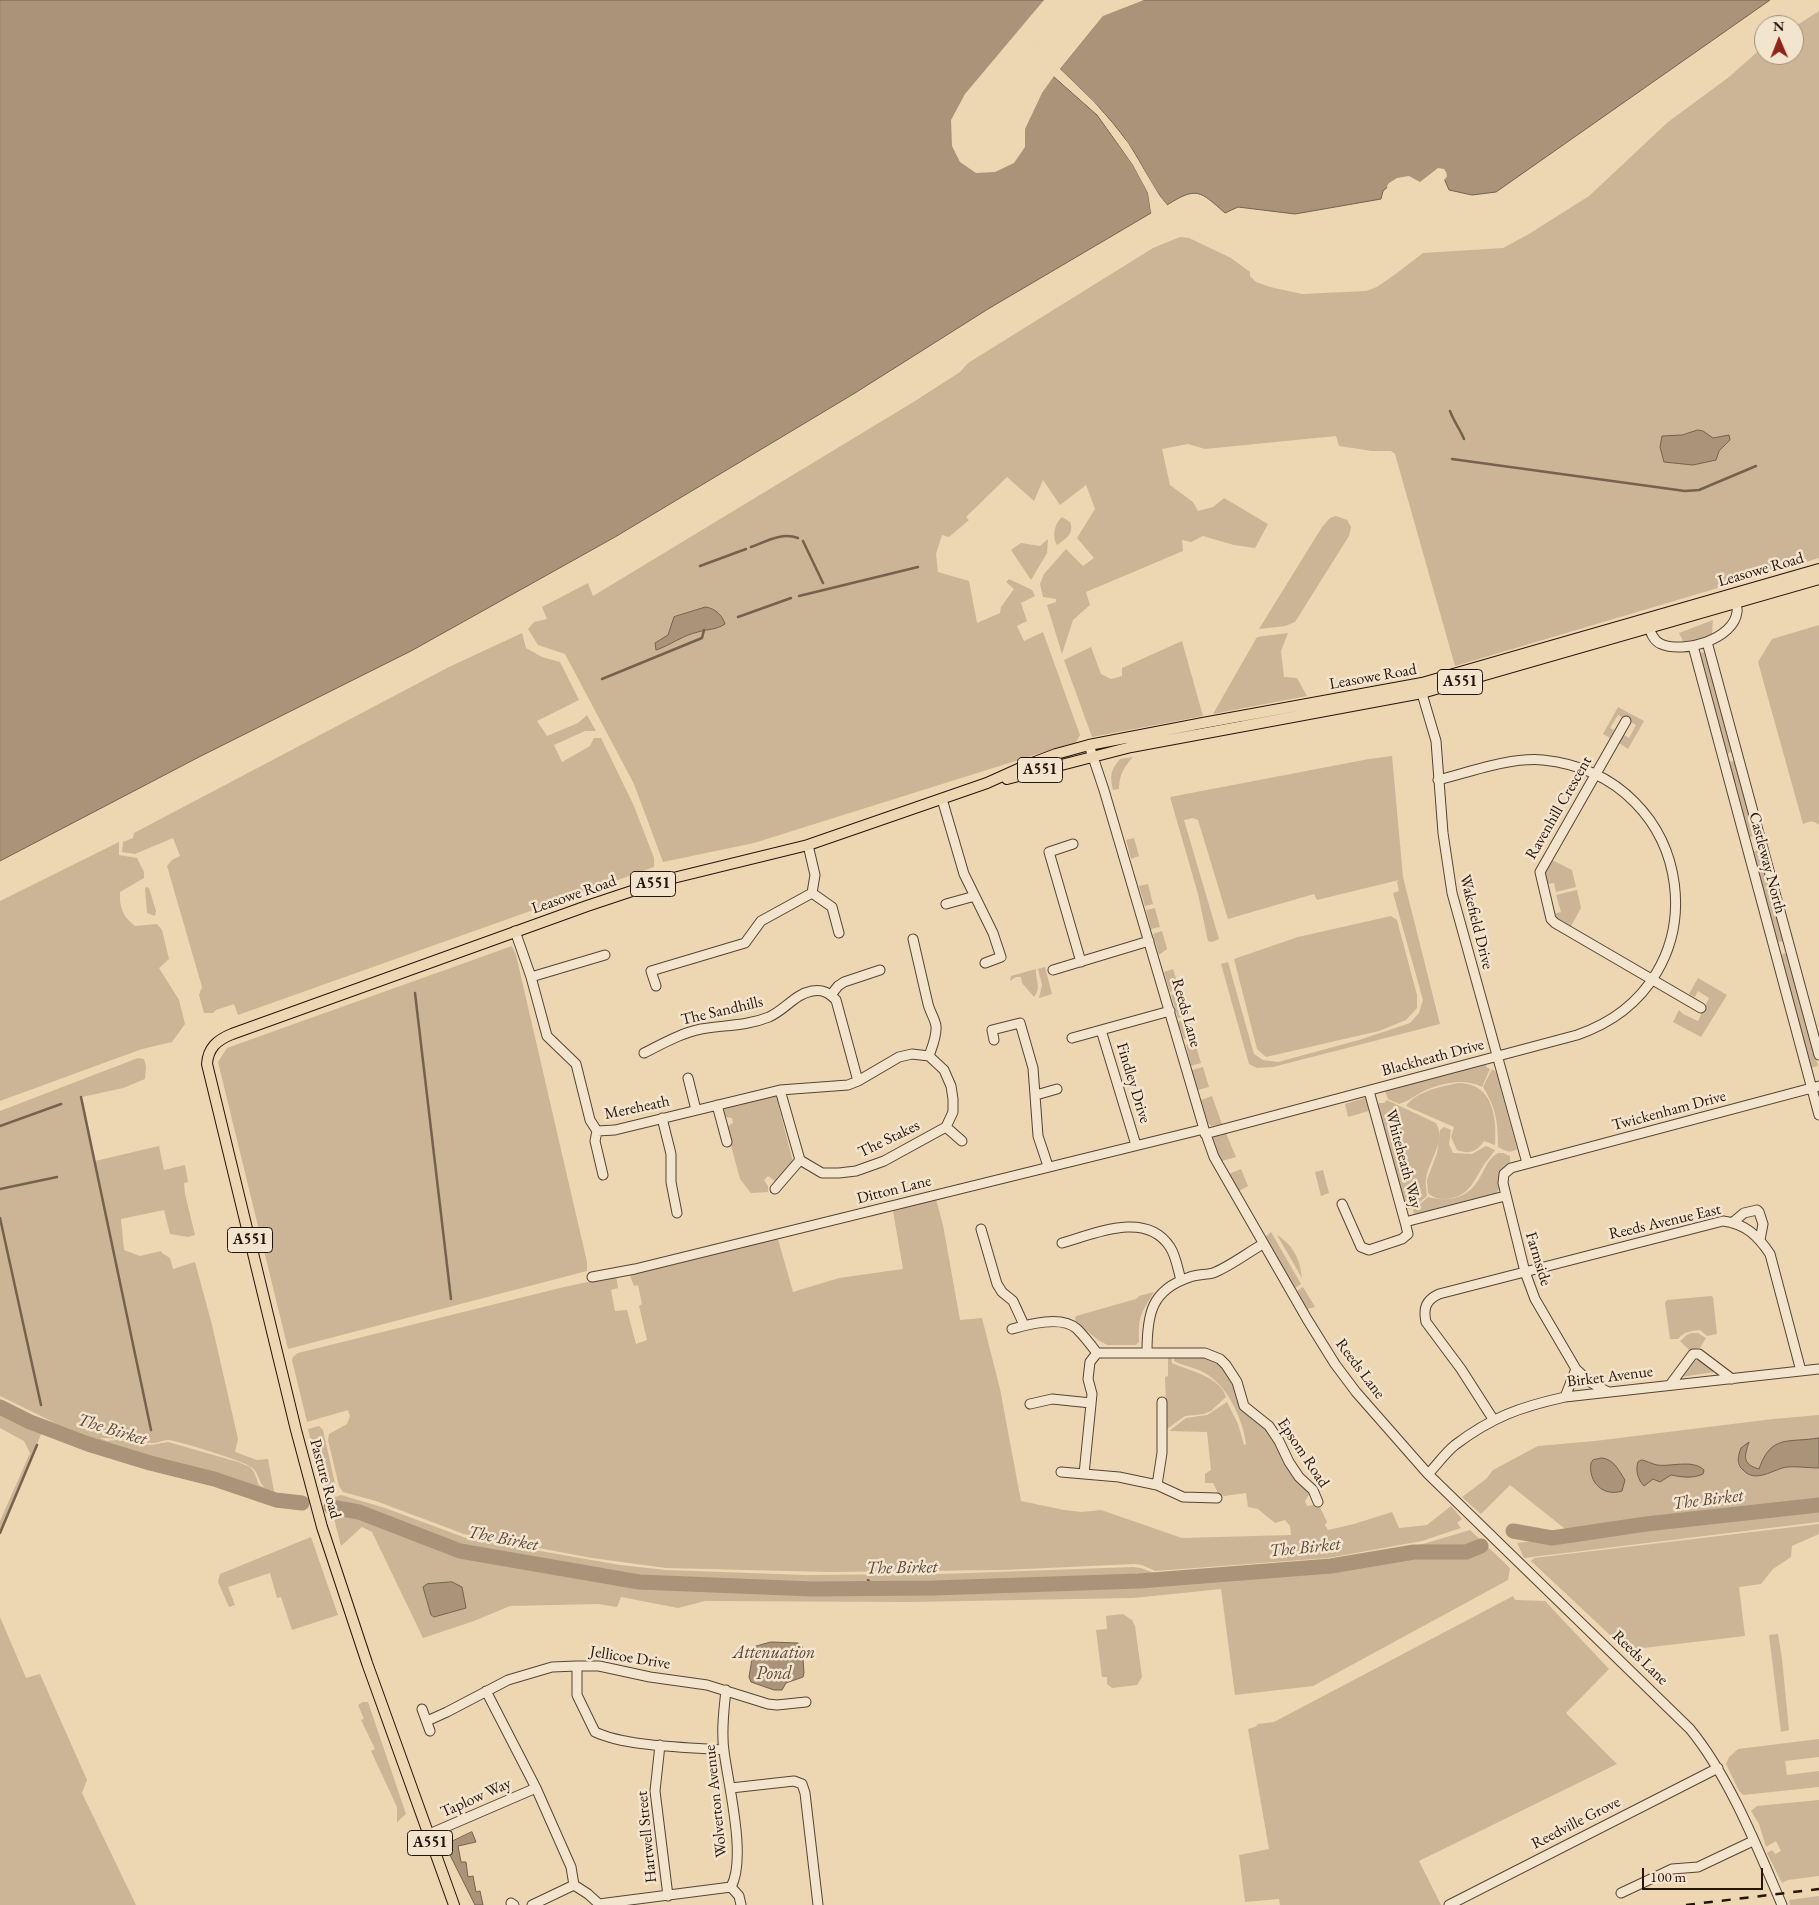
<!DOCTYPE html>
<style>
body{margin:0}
#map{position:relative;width:1819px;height:1905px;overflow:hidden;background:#edd6b2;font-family:"EB Garamond",serif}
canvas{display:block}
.north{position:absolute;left:1754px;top:15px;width:50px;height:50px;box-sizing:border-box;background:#f3e4cd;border:1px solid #a09180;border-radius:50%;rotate:359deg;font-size:14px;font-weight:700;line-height:20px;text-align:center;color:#24140d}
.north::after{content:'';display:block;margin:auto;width:18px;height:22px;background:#8f2418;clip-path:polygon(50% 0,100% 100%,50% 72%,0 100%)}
.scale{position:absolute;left:1642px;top:1868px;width:121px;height:22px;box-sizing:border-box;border:2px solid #24140d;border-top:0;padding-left:6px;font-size:15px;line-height:18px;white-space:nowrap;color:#24140d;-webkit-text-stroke:4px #f3e4cd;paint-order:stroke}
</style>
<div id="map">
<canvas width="1819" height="1905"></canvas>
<div class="north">N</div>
<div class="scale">100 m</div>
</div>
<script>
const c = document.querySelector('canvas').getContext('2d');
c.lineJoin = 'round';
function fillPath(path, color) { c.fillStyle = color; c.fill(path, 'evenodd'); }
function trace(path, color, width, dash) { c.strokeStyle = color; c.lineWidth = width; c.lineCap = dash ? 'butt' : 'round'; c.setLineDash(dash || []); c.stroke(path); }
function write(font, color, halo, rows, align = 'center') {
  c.font = font + ' "EB Garamond",serif'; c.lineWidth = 5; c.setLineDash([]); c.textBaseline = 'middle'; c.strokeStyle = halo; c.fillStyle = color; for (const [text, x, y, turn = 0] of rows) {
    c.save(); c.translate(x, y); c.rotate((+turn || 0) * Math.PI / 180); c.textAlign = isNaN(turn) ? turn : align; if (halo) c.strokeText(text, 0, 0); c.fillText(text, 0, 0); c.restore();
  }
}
fillPath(new Path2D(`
 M1819 11V558L1455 666 1395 454 1391 451H1372L1339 446 1336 436 1205 449 1188 444 1162 449 1170 485 1193 502 1198 511 1213 507 1224 498 1268 524 1255 548 1234 545 1203 536 1191 542 1182 540 1183 551 1086 592 1090 605 1073 620 1062 654 1047 605 1056 602V599L1043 597 1040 584 1044 574 1066 549 1083 566 1094 558 1077 538 1095 509 1086 485 1060 505 1043 480 1034 501 1007 477 966 517 969 520 949 537 942 535 936 554 938 572 969 581 977 623 1000 613 1001 607 1014 589 1006 582 1009 579 1032 590 1035 596 1021 603 1027 621 1017 626 1024 641 1043 632 1080 735 1076 742 754 843 663 862 634 784 565 654 538 645 528 629 534 622 547 619 542 607 588 583 593 596 915 401 960 372 968 363 1153 248 1180 237 1189 238 1231 258 1250 272V276L1256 282 1270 287 1302 294 1366 291 1377 287 1397 273 1423 253 1503 248 1529 234 1589 196 1668 122 1729 77 1764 46V55H1794V27Z
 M1336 516 1347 520 1351 527 1349 536 1295 622 1285 626 1259 629 1322 527 1330 518Z
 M1062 517 1070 522C1075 534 1065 539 1057 545 1052 538 1054 523 1062 517Z
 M1048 539 1047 553 1031 580 1011 550 1021 543 1040 546Z
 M1713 620 1712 634 1694 640 1683 641 1679 633Z
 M1819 625V825C1813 820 1810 821 1803 824L1758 662 1772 639Z
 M522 633 526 648 542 657 560 662 579 700 537 721 547 736 578 723 587 715 596 731H585L554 745 562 762 590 746 594 738H601L634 806 654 858V867L238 1015 234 1004 216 1010 213 1013H204L199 995 202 987 167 866 172 860 180 856 173 838 135 854 122 852 123 842 133 838 134 833 449 667Z
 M1288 633 1281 651 1284 677 1297 678 1307 696 1213 714 1257 637Z
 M1182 641 1203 716 1092 737 1064 660 1091 647 1101 674 1111 679 1122 676V668Z
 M1702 652 1707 654 1733 750 1728 754 1725 752 1699 655Z
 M1618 707 1644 721 1628 749 1619 743 1624 735 1629 738 1636 725 1618 715 1610 728 1614 730 1610 738 1603 734Z
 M1392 756 1403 877 1440 1024 1273 1067 1257 1068 1249 1064 1221 964 1228 962 1254 1054 1263 1060 1278 1062 1359 1040 1410 1023 1419 1013 1423 1000 1393 893 1399 891 1397 882 1399 880 1317 900 1314 894 1228 919 1198 820 1193 818 1184 820 1219 939 1212 942 1208 941 1198 894 1170 797 1369 759Z
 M1133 757C1124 767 1119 775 1119 789L1113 790C1110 775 1110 771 1120 759Z
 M1734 761 1737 764 1756 834 1751 837 1748 836 1729 765 1730 762Z
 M1134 838 1139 856 1131 859 1126 840Z
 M119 842V855L137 858 144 872V878L120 892C119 907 123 917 135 926L157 924 162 930 169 959 159 968 179 1000 185 1024 172 1042 142 1049 0 1101V901Z
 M1758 850 1760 851 1784 939 1781 942 1776 941 1752 852Z
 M1552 860 1572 870 1576 887 1556 892 1554 883 1547 884 1545 873Z
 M1148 884 1153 904 1145 906 1139 886Z
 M146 887 149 888 156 911 155 916 147 913 145 889Z
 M1577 890 1581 908 1571 926 1557 918 1554 914 1561 912 1556 895Z
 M1155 908 1160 927 1151 929 1146 910Z
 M1391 916 1397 920 1417 995V1008L1406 1020 1379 1031 1266 1057 1257 1049 1234 959 1298 937Z
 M1162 931 1167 949 1159 955 1153 934Z
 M512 946 516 955 587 1262V1271L288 1349 218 1062 227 1048Z
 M1784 953 1788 955 1818 1066 1810 1068 1781 956Z
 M1045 967 1052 994 1039 998 1042 985 1038 969Z
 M1036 969C1035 980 1042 987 1034 997L1022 983 1021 977H1016L1010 981 1011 976Z
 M1173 969 1179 989 1170 992 1164 972Z
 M1698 978 1727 995 1701 1037 1673 1022 1679 1010 1683 1014 1698 1021 1709 998 1698 991 1695 997 1689 994Z
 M1180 992 1187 1015 1178 1018 1171 995Z
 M1188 1018 1193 1036 1184 1039 1178 1022Z
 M1195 1043 1201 1063 1191 1066 1186 1045Z
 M138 1058 144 1059 146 1066 145 1079 123 1088 82 1097 95 1161 159 1146 164 1170 185 1165 188 1182 184 1183 185 1194 195 1235 188 1237 170 1234 164 1210 121 1219 124 1250 140 1256 161 1251 162 1253 170 1258 173 1269 195 1262 212 1325 238 1439 235 1452 257 1460 268 1459 274 1491 256 1488 196 1468 117 1448 29 1417 0 1402V1399L37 1417 55 1423 0 1396V1111ZM100 1438C118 1437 135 1444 153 1443 158 1443 163 1440 168 1440 176 1440 244 1461 251 1467 259 1472 258 1482 265 1488L259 1485 254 1472 250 1467 238 1462 168 1442 151 1445 117 1440 107 1441Z
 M1486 1064V1067L1490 1069 1482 1087C1463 1077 1438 1084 1420 1093 1413 1097 1407 1102 1399 1104L1388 1099 1384 1089Z
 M1203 1067 1209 1087 1198 1090 1192 1070Z
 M1492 1069 1496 1072 1517 1149C1509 1154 1506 1151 1498 1147 1498 1122 1496 1108 1483 1087Z
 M1459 1083C1493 1083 1497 1118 1495 1145L1484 1141C1477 1151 1470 1155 1457 1150L1451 1137 1454 1127 1406 1106C1417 1091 1442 1086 1459 1083Z
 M776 1096 793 1162 776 1182 768 1176 764 1180 768 1186V1192L751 1193 740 1179 726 1127 733 1123 732 1118 724 1117V1110L726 1107Z
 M1212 1096 1222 1124 1211 1126 1208 1123 1201 1100Z
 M1368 1097 1372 1110 1348 1117 1345 1104Z
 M1387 1100 1436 1123C1447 1141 1427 1163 1426 1180 1425 1185 1427 1191 1427 1196L1411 1209H1404L1377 1108 1379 1103H1384Z
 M1444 1127 1451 1130 1449 1144 1453 1153 1472 1154 1486 1146 1495 1150C1492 1155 1488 1159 1485 1163 1474 1180 1470 1197 1446 1199 1440 1199 1433 1198 1428 1193L1427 1180 1437 1153 1440 1130Z
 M1225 1131 1236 1157 1222 1161 1212 1142 1213 1135Z
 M1498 1153H1503L1510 1156V1164C1495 1170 1503 1182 1497 1193L1414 1215 1413 1210 1428 1197C1447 1202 1466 1199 1477 1182 1485 1171 1486 1160 1498 1153Z
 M1241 1169 1248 1186 1239 1191 1229 1174Z
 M1323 1170 1329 1193 1321 1196 1315 1172Z
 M936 1199 943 1225 960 1320 982 1318 1000 1389 1021 1501 1064 1510 1082 1512 1101 1510 1182 1538 1291 1535 1290 1526 1285 1520 1275 1523 1258 1509 1248 1507 1246 1493 1224 1496 1218 1493 1213 1483H1205V1474L1211 1470 1207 1432 1169 1431 1186 1418 1207 1415 1227 1402 1238 1424 1244 1445 1246 1444C1243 1419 1227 1384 1203 1372 1194 1367 1183 1366 1174 1361V1356C1197 1356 1220 1355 1231 1379 1235 1387 1234 1397 1239 1405 1246 1416 1260 1422 1268 1431 1276 1439 1279 1452 1283 1463L1287 1464 1310 1493 1305 1501 1307 1506 1313 1505 1320 1507 1327 1522 1325 1525 1328 1530 1354 1524 1392 1512 1399 1528 1427 1525 1451 1506 1462 1519 1457 1523 1461 1528 1422 1541 1328 1558 1155 1571 1142 1565 1135 1564 1003 1570 829 1572 666 1568 592 1558 464 1534 376 1501 343 1492 339 1486 328 1440 329 1434 347 1424 350 1416 348 1410 307 1422 292 1360 293 1357 298 1353 564 1287 616 1276 618 1288 611 1290 615 1311 627 1310 636 1344 647 1340 639 1306 642 1304 638 1285 634 1286 629 1273 698 1255 778 1239 793 1292 839 1278 903 1269 893 1211Z
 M1271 1232 1301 1284 1295 1288 1265 1237Z
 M1277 1235C1294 1246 1300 1259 1302 1278Z
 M1303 1287 1315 1307 1307 1309 1297 1291Z
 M1154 1292C1141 1313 1138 1317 1139 1342L1136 1345H1107L1098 1340 1076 1322 1075 1319 1076 1316 1136 1299 1139 1296Z
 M1711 1296 1713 1297 1717 1334 1707 1336 1700 1330C1690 1331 1684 1332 1678 1339H1670L1665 1303 1667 1300Z
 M1692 1333H1698L1706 1338 1700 1348 1689 1350 1680 1341 1688 1334Z
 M1171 1356 1172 1363C1189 1371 1220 1376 1226 1397L1211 1411 1204 1414 1185 1416 1167 1429 1165 1377 1168 1376V1357Z
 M1700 1360 1714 1372 1681 1377 1692 1361Z
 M0 1407 30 1422 44 1427 0 1533V1521L30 1453 24 1441 0 1428Z
 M1819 1415V1522L1524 1558 1517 1543 1568 1537 1569 1532 1510 1485 1481 1514 1462 1497 1486 1479 1493 1470 1538 1446 1595 1441 1773 1419Z
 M319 1426 323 1430 336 1488 333 1493 326 1497 322 1491 308 1429Z
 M341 1495 385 1508 466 1538 620 1565 666 1570 806 1575 940 1574 1133 1567 1141 1568 1154 1573 1327 1561 1423 1544 1470 1530 1510 1568 1508 1580 1313 1686 1235 1695 1221 1589 1133 1598 909 1602 705 1601 678 1608 621 1597 617 1607 598 1604 510 1606 474 1621 423 1638 372 1532 362 1527 341 1546 331 1507 327 1500Z
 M1819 1524V1534L1792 1546 1791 1557 1773 1569 1761 1584 1739 1587 1745 1636 1626 1650 1531 1561 1534 1558Z
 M311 1537 338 1615 292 1630 281 1597 277 1598 270 1573 228 1587 235 1605 229 1607 218 1582 220 1574Z
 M1513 1596 1515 1600 1545 1601 1609 1669 1566 1713 1617 1764 1419 1861 1441 1905H1280L1279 1899 1245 1902 1239 1855 1269 1849 1248 1729 1255 1727 1258 1724 1274 1722Z
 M1123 1614 1132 1620 1135 1626 1142 1677 1137 1685 1112 1688 1107 1684V1677H1102L1096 1630 1107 1629 1106 1616Z
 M0 1617 26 1678 40 1674 87 1780 82 1793 136 1905H0Z
 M1778 1634 1782 1659 1789 1730 1781 1732 1769 1635Z
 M363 1702H368L406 1814 397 1822V1807L371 1751 375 1749 361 1720 364 1719 358 1705Z
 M1819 1739V1757L1785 1761 1787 1775 1819 1771V1787L1743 1795 1739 1791 1726 1764 1729 1757 1738 1749Z
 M1819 1800V1876L1788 1880 1782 1883 1767 1853 1772 1850 1775 1854 1781 1851 1776 1841 1766 1847 1759 1824 1751 1811 1757 1806Z
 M1819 1896V1905H1790L1789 1900Z`), '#cbb596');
const water = new Path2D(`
 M0 0H1072L972 122 977 141 987 151 999 150 1021 123 1053 76 1097 115 1133 165 1148 193 1151 213 988 309 855 393 615 537 411 651 199 757 0 861Z
 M1124 0H1770L1496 192 1472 195 1449 190 1443 176 1420 184 1392 183 1383 191 1381 199 1295 214 1238 207 1225 213C1200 191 1197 186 1167 205 1151 186 1142 163 1128 143 1109 115 1084 92 1060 69L1109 8Z
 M1698 430 1703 431 1713 438 1729 435 1730 440 1719 451 1716 460 1693 465 1664 462 1660 447 1662 436 1682 435Z
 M706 607C716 609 722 615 725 624 716 630 708 629 698 632 683 635 671 645 656 650L655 643 668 635 674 617Z
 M1819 1438V1468C1808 1468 1798 1466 1787 1467 1773 1469 1756 1484 1743 1470 1736 1464 1738 1456 1741 1448L1749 1442C1745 1455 1741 1464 1759 1469 1771 1434 1788 1443 1819 1438Z
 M1602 1458C1614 1459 1619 1471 1625 1480L1622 1491C1604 1497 1588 1483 1591 1463L1593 1460Z
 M1642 1460C1647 1461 1652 1464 1657 1465 1671 1467 1693 1459 1704 1470L1703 1474C1692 1479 1682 1477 1671 1475L1660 1482 1653 1479 1644 1486C1638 1480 1635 1470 1638 1462Z
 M452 1582 462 1587 466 1608 434 1617 431 1615 423 1587 427 1584Z
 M771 1642 798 1643 802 1646 804 1673 803 1677 786 1683 782 1690H774L751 1682 749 1677 754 1647Z
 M472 1832 476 1842 458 1846 461 1862H466L468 1877 473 1876 476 1892 480 1891 483 1905H475L445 1845Z`);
fillPath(water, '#a9947a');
trace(water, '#74614e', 1);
fillPath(new Path2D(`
 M1044 0H1075L1032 50 1004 93 975 123 979 139 988 149 998 148 1019 122 1051 74H1054L1100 114 1136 164 1150 193 1154 211 1151 213 1148 193 1133 165 1098 115 1054 76 1042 93 1025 129V147L1014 163 995 172 976 173 960 162 952 146 951 120 965 94Z
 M1119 0H1144L1103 16 1060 69 1094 102 1128 143 1159 195 1167 205 1165 206 1157 196 1126 144 1092 104 1057 69 1108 7Z
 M1438 168 1444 169 1446 172 1447 176 1443 182 1442 179 1420 187 1393 186 1388 190 1387 186 1389 183 1397 178 1409 176 1420 182Z`), '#edd6b2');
trace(new Path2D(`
 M1450 411C1454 422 1460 429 1464 439
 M1452 459 1685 491 1699 490 1756 466
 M803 541 823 583
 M751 547C767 541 782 532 798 538
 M700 566 746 549
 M799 596 918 567
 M738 617 791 598
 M602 679 702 638 704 630
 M415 993 451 1299
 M81 1097 151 1430
 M0 1126 61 1104
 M0 1189 57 1177
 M0 1218 41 1405
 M0 1533 37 1445
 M868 1580 875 1589`), '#74614e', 2.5);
trace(new Path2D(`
 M0 1407 30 1422 88 1444 150 1463 214 1479 276 1500 302 1503
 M331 1507 359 1512 460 1551 639 1582 812 1589 933 1588 1139 1581 1331 1566 1414 1552H1466L1481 1546
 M1513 1531 1552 1538 1646 1524 1819 1505`), '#a9947a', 15);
const minor = new Path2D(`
 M1647 621C1650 630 1652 640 1661 644 1684 654 1734 639 1737 612 1738 607 1735 601 1734 597
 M1707 642 1819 1055
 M1693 646 1819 1115
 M1420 687 1436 741 1443 833 1452 893 1527 1163
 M1626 721 1540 872 1551 919 1555 923 1701 1008
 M1089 745 1104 790 1204 1129 1214 1157 1307 1319 1335 1364 1356 1392 1428 1474 1690 1729C1730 1778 1757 1847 1782 1905
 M942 799 964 874 993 933 1001 957 985 963
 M1073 844 1049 852 1081 962
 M812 893 832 907 839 933
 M946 904 975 896
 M515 931 531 977 547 1036 576 1064 590 1120 597 1131 615 1130 780 1090 848 1085 858 1081 899 1057 912 1054 929 1056 944 1070 951 1086 953 1099V1112L946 1127 884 1161 856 1171 839 1173H822L800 1160 780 1090
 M913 939C918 961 923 983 928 1004 930 1012 935 1019 936 1026 937 1036 932 1047 929 1056
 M1053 970 1149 941
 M531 977 605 955
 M656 986 651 971 745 943 761 921 812 893 815 875 808 845
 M831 995 838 986 844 982 880 970
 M1101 1030 1136 1145
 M1072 1038 1170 1011
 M994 1040 992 1030 1020 1023 1033 1068 1038 1136 1048 1166
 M644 1053C662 1044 681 1033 701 1029 724 1025 747 1026 769 1017 785 1010 795 994 812 991 823 989 829 993 836 1000L858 1081
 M688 1078 696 1110
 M1369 1091 1405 1222 1505 1196
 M1036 1095 1057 1089
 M717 1105 727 1142
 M662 1118 671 1154V1182L677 1213
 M946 1127 962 1141
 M597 1131 595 1141 603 1175
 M1205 1134 1577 1035C1726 984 1699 776 1543 760 1510 757 1470 772 1438 780
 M775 1189 800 1160
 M1342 1204 1361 1247 1369 1250 1402 1239 1408 1234 1405 1222
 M1732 1223 1744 1213 1757 1210 1759 1212 1763 1224 1760 1240
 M981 1229 997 1284 1002 1292 1013 1301 1024 1325
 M1062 1243C1094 1234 1146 1210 1170 1247 1176 1256 1178 1270 1181 1280
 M592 1277 635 1269 1204 1129
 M1012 1329C1029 1324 1062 1315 1077 1329 1084 1336 1091 1345 1097 1353H1205L1220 1359 1226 1365 1237 1382 1244 1406 1269 1426 1279 1441 1289 1462 1299 1477 1313 1490 1318 1502
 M1147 1352C1147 1314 1151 1290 1190 1277 1197 1274 1206 1275 1213 1273 1229 1267 1247 1253 1263 1244
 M1670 1385 1693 1354H1699L1732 1379
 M1608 1392 1590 1382 1576 1369 1535 1299 1525 1272 1503 1183 1504 1174 1511 1168 1819 1086
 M1565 1397 1576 1369
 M1030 1404 1052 1399 1091 1403
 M1493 1419 1461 1369 1426 1322C1423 1308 1426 1300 1439 1294L1723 1221C1746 1224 1758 1236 1770 1254L1801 1371
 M1061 1472 1119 1477 1157 1485 1183 1497 1217 1498
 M1084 1474 1092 1394 1088 1379 1090 1362 1097 1353
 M1428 1474C1437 1465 1445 1453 1455 1445 1492 1417 1520 1407 1565 1397L1819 1369
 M1157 1485 1162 1453V1402
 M577 1666V1695L595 1732C627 1747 687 1747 724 1750
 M726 1690C724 1709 721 1731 724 1751 728 1784 747 1858 731 1887
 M486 1691 536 1788 571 1867 574 1885 588 1894 599 1904 731 1887
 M422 1709 430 1731
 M427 1721 447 1712 508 1680 552 1667 577 1666H599L650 1677 707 1685 768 1704 777 1705 806 1702
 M660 1745 655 1791 668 1896
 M731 1788 794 1781 802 1784 805 1793 818 1905
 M427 1835 536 1788
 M731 1887 739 1896 741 1905
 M1621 1893 1672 1869 1698 1867 1753 1841
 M511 1903 514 1905
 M532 1905 574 1885
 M1449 1905 1718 1768`);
const major = new Path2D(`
 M1007 779 1131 747 1422 693 1819 579
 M454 1905 367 1663 322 1527 296 1430 207 1064C208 1048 217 1040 232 1034L587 906 665 880 808 845 987 783 1027 765 1056 754 1089 745 1203 723 1422 683 1819 569`);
trace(minor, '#564436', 11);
trace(major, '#24140d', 12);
trace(minor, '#f3e4cd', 9);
trace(major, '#edd6b2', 10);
trace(new Path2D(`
 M1686 1905 1819 1889`), '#24140d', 2.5, [9, 9]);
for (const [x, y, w] of [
 [1460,682,45],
 [1040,770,45],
 [653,884,45],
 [250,1240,45],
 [430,1843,45]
]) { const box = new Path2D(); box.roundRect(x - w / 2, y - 12.5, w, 25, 4); c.fillStyle = '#f3e4cd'; c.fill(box); trace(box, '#24140d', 1); }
write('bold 15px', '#24140d', null, [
 ["A551",1460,682],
 ["A551",1040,770],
 ["A551",653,884],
 ["A551",250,1240],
 ["A551",430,1843]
]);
write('16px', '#24140d', '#f3e4cd', [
 ["Leasowe Road",1761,570,-16],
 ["Leasowe Road",1373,677,-10],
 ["Ravenhill Crescent",1559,808,-60],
 ["Castleway North",1767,863,75],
 ["Leasowe Road",574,895,-19],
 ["Wakefield Drive",1476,922,76],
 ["The Sandhills",722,1011,-13],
 ["Reeds Lane",1186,1013,74],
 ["Blackheath Drive",1433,1058,-15],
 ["Findley Drive",1133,1083,73],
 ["Mereheath",637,1108,-12],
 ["Twickenham Drive",1669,1111,-15],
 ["The Stakes",889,1139,-26],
 ["Whiteheath Way",1403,1159,75],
 ["Ditton Lane",894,1190,-14],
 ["Reeds Avenue East",1665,1222,-13],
 ["Farmside",1538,1259,73],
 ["Reeds Lane",1360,1369,53],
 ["Birket Avenue",1610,1377,-7],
 ["Epsom Road",1303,1453,56],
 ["Pasture Road",325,1479,75],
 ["Jellicoe Drive",630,1658,9],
 ["Reeds Lane",1640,1658,44],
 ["Taplow Way",476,1798,-24],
 ["Wolverton Avenue",716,1801,-96],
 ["Reedville Grove",1576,1823,-27],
 ["Hartwell Street",647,1837,-96]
]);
write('italic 18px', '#594739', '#f3e4cd', [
 ["The Birket",112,1430,17],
 ["The Birket",1708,1500,-7],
 ["The Birket",503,1539,11],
 ["The Birket",1305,1548,-6],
 ["The Birket",902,1568,-1],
 ["Attenuation",774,1653],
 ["Pond",774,1674]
]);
</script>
